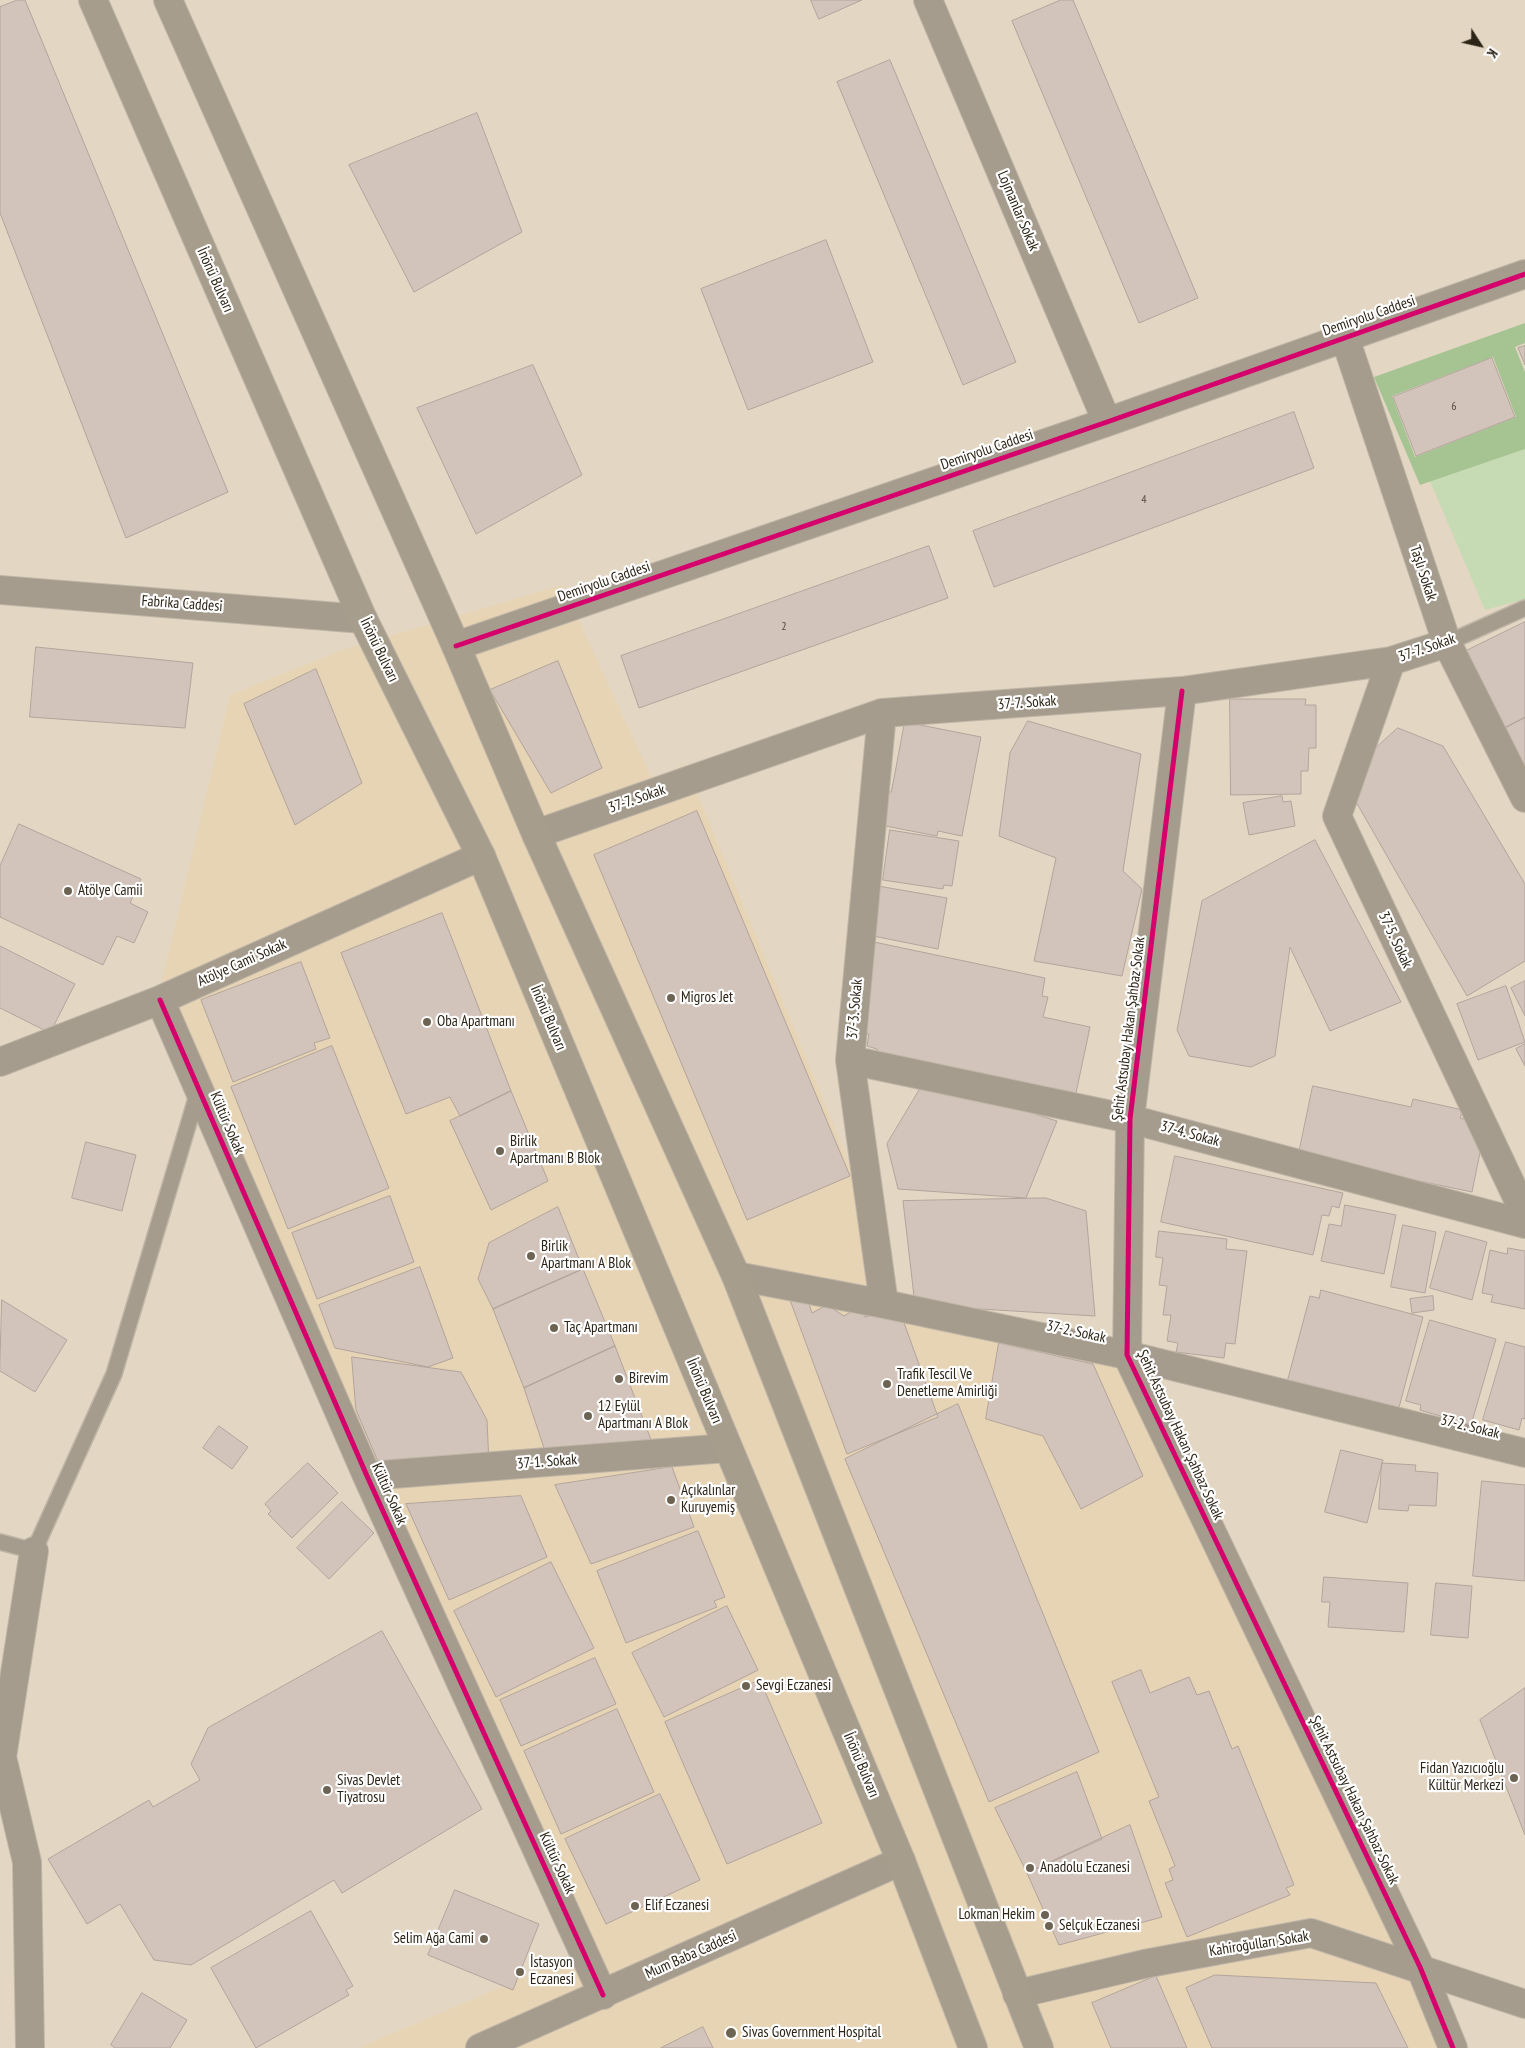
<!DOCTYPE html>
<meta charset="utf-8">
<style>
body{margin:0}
#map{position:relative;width:1525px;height:2048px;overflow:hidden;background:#e3d7c4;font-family:"PT Sans Narrow",sans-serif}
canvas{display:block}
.north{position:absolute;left:1455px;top:20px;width:50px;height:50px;-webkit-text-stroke:4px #fefefe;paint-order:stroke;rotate:125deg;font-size:14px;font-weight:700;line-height:20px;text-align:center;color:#2c2416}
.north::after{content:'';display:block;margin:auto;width:18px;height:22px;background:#2c2416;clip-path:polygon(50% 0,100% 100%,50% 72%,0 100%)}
</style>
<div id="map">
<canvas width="1525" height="2048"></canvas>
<div class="north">K</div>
</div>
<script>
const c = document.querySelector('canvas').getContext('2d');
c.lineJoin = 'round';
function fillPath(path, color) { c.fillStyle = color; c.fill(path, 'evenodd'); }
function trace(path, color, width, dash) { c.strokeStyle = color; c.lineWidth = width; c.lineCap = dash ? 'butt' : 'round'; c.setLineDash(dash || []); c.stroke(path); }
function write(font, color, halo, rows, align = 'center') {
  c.font = font + ' "PT Sans Narrow",sans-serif'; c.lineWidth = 4.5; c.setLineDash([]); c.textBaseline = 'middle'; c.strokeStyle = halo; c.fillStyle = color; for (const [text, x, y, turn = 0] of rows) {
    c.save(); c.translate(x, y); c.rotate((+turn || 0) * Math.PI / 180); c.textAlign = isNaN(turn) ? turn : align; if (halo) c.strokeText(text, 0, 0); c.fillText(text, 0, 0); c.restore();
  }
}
fillPath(new Path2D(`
 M562 585 652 779 685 764 853 1172 880 1302 1123 1355 1440 2048H358L590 1949 158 998 230 695 342 650Z`), '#e7d4b4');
fillPath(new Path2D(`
 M1525 449V599L1485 610 1430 481Z`), '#c6dbb3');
fillPath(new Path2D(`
 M1525 323V343L1515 347 1525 372V449L1420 485 1374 377ZM1493 357 1516 417 1415 457 1392 396Z`), '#a6c392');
const building = new Path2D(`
 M18 0H25L228 492 126 538 0 213V7Z
 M811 0H862L819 19Z
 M1061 0H1073L1198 298 1139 323 1012 21Z
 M890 60 1016 362 963 385 837 82Z
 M477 113 522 232 414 292 349 165Z
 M826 240 873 362 748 410 701 289Z
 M1525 346V365L1518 348Z
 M1492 358 1515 417 1416 456 1393 397Z
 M533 365 582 475 476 534 417 408Z
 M1294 412 1314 468 994 587 973 531Z
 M929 546 948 598 639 708 621 656Z
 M1525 622V717L1500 730 1462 653Z
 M36 647 193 663 185 728 30 717Z
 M558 661 602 768 551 793 490 690Z
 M316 669 362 783 295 825 244 704Z
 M1230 699H1306L1305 705H1316V748H1309L1308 771H1301V794L1231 795Z
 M1525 718V766L1506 728Z
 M1028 721 1141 754 1123 871 1142 889 1122 976 1034 961 1056 858 999 836 1010 753Z
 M905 722 981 737 962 836 938 831 937 836 875 824 882 791 891 792Z
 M1398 728 1443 746 1525 884V961L1467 996 1355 800 1368 755Z
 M1282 796 1283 802 1291 801 1295 826 1249 835 1243 803Z
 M697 811 850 1176 747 1220 594 855Z
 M19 824 141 879 130 903 148 912 134 943 117 936 103 965 0 917V866Z
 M890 830 959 841 952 886 944 885 943 889 883 880Z
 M1315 840 1401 1002 1330 1031 1290 947 1275 1056 1251 1067 1189 1056 1177 1030 1202 901Z
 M878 886 947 898 938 949 868 935Z
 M442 913 511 1091 460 1116 450 1097 406 1114 341 953Z
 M874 942 1045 978 1042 996 1048 997 1043 1017 1090 1027 1076 1093 1062 1090 1061 1097 875 1057 877 1049 867 1046 869 1034 862 1033Z
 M0 946 75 984 50 1033 0 1008Z
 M301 962 330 1038 314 1043 316 1049 233 1082 201 1000Z
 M1525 981V1016L1511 988Z
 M1506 986 1525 1042 1478 1060 1457 1004Z
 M1525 1044V1066L1516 1049Z
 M332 1046 389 1188 288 1229 231 1087Z
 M926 1079 1057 1121 1026 1198 898 1189 887 1144Z
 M1313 1086 1411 1107 1413 1099 1463 1110 1460 1118 1472 1121 1484 1133 1472 1192 1328 1162 1299 1153Z
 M511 1091 548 1181 491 1210 450 1121Z
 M86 1142 136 1155 122 1211 72 1198Z
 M1175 1156 1343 1193 1339 1208 1332 1206 1329 1216 1322 1215 1313 1255 1161 1222Z
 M390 1196 414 1262 317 1299 292 1233Z
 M1046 1198 1086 1211 1095 1316 915 1305 903 1201Z
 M1345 1205 1396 1215 1384 1274 1321 1261 1329 1224 1341 1226Z
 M558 1207 583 1269 493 1309 478 1279 489 1243Z
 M1403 1225 1436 1232 1425 1293 1391 1287Z
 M1159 1231 1227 1239 1226 1249 1247 1251 1235 1344 1226 1343 1224 1358 1176 1352 1178 1343 1167 1341 1171 1315H1163L1167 1286 1159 1285 1163 1258 1156 1257Z
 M1446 1231 1487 1242 1472 1300 1430 1288Z
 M1508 1248 1525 1251V1309L1491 1302 1493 1295 1482 1293 1490 1250 1507 1254Z
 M420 1267 453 1358 428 1367 335 1348 319 1305Z
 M583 1269 615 1346 524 1388 493 1309Z
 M1321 1290 1423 1317 1397 1415 1286 1386 1310 1296 1319 1298Z
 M1433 1296 1434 1310 1412 1313 1410 1299Z
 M807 1298 812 1313 827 1305 844 1316 859 1307 865 1317 899 1309 938 1417 847 1454 790 1300Z
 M2 1300 67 1340 35 1392 0 1371Z
 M1430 1320 1496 1339 1471 1425 1420 1410 1421 1405 1406 1401Z
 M1506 1342 1525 1347V1419L1522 1418 1519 1430 1483 1420Z
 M999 1343 1093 1364 1143 1476 1081 1509 1043 1436 986 1419Z
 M615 1346 653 1445 545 1451 524 1388Z
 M352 1357 461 1372 487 1420 489 1464 382 1471 356 1410Z
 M958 1404 1099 1752 989 1802 845 1459Z
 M219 1426 248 1447 232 1469 203 1448Z
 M1341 1450 1383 1460 1367 1523 1325 1512Z
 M308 1463 338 1493 292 1538 268 1514 271 1511 265 1504Z
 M1382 1463 1416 1465 1415 1471 1438 1473 1436 1506 1409 1505 1408 1511 1379 1509Z
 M672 1467 694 1527 591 1564 555 1485Z
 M1482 1481 1525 1485V1581L1473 1576Z
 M521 1496 547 1557 449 1600 406 1504Z
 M342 1502 374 1533 329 1579 297 1548Z
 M698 1531 725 1597 714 1601 717 1607 626 1643 597 1571Z
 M551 1562 594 1648 496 1697 454 1611Z
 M1324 1577 1408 1583 1404 1632 1328 1627 1330 1602H1322Z
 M1436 1583 1472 1586 1468 1638 1431 1635Z
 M727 1606 758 1670 664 1717 632 1653Z
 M382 1631 482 1809 342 1893 334 1880 191 1965 154 1960 120 1904 87 1924 48 1859 149 1800 153 1807 200 1780 191 1764 208 1728Z
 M595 1658 616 1704 521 1746 500 1700Z
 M1141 1670 1150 1693 1189 1677 1197 1695 1209 1691 1232 1749 1238 1746 1294 1885 1286 1888 1290 1895 1187 1937 1165 1883 1173 1880 1169 1869 1175 1866 1149 1801 1159 1797 1112 1682Z
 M760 1680 822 1823 727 1864 665 1722Z
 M1525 1688V1835L1480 1720Z
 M617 1709 654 1792 561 1834 524 1751Z
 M1077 1772 1102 1839 1027 1873 995 1808Z
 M660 1794 700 1880 606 1924 565 1839Z
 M1130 1825 1162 1917 1059 1945 1027 1873Z
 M455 1890 539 1924 513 1990 428 1955Z
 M311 1911 353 1986 346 1990 349 1995 256 2048 211 1968Z
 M1215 1975 1376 1983 1408 2048H1212L1186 1988Z
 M1156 1976 1187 2048H1111L1092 2003Z
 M142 1993 187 2020 170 2048H115L111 2045Z
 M703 2027 713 2048H661Z`);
fillPath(building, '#d2c4bb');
trace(building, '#b2a49c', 1);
const lane = new Path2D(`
 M1447 643 1525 608
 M0 1542 34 1551 114 1374 198 1092`);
const street = new Path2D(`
 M928 0 1107 422
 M1345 338 1447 643 1525 798
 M0 590 363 619
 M456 646 1107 422 1525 274
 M1391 661 1337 816 1525 1214
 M1182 691 1130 1119 1127 1355 1420 1967 1453 2048
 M882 713 850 1060 884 1304
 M536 834 882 713 1182 691 1391 661 1447 643
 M160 1000 367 1476 603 1995
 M850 1060 1130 1119 1525 1224
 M0 1062 160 1000 481 856
 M736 1276 884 1304 1127 1355 1525 1453
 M367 1476 727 1448
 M1017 1994 1144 1964 1311 1933 1525 2004
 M30 2048 27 1862 2 1757 34 1551
 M480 2048 901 1861`);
const primary = new Path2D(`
 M93 0 363 619 481 856 901 1861 973 2048
 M168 0 456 646 536 834 736 1276 1039 2048`);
trace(lane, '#c0b6a7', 18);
trace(street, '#c0b6a7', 30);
trace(primary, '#c0b6a7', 30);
trace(lane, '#a59c8e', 15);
trace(street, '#a59c8e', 28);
trace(primary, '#a79d8c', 28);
trace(new Path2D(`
 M456 646 1107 422 1525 274
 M1182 691 1130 1119 1127 1355 1420 1967 1453 2048
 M160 1000 367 1476 603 1995`), '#d6006c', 5);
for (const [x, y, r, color] of [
 [68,891,5,"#6c6353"],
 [671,998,5,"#6c6353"],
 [427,1022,5,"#6c6353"],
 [500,1151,5,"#6c6353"],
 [531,1256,5,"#6c6353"],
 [554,1328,5,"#6c6353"],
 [619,1379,5,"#6c6353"],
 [887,1384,5,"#6c6353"],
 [588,1416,5,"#6c6353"],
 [671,1500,5,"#6c6353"],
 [746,1686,5,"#6c6353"],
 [1514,1778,5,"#6c6353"],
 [327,1790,5,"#6c6353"],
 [1030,1868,5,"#6c6353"],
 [635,1906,5,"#6c6353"],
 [1045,1915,5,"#6c6353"],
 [1049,1926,5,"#6c6353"],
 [484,1939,5,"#6c6353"],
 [520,1972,5,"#6c6353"],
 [731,2033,6,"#6c6353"]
]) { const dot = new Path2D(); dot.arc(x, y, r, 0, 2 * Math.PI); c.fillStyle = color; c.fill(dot); trace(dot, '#fefefe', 2); }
write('12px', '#564d40', null, [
 ["6",1454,407],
 ["4",1144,500],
 ["2",784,627]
]);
write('15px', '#2c2416', '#fefefe', [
 ["Lojmanlar Sokak",1018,211,67],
 ["İnönü Bulvarı",215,280,66],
 ["Demiryolu Caddesi",1369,316,-19],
 ["Demiryolu Caddesi",987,450,-19],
 ["Taşlı Sokak",1423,573,72],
 ["Demiryolu Caddesi",604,582,-19],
 ["Fabrika Caddesi",182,604,4],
 ["37-7. Sokak",1427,648,-19],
 ["İnönü Bulvarı",379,650,64],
 ["37-7. Sokak",1027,703,-4],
 ["37-7. Sokak",637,799,-19],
 ["37-5. Sokak",1395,940,65],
 ["Atölye Cami Sokak",242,963,-24],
 ["37-3. Sokak",855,1009,-85],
 ["İnönü Bulvarı",548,1018,67],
 ["Şehit Astsubay Hakan Şahbaz Sokak",1129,1029,-83],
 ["Kültür Sokak",227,1123,67],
 ["37-4. Sokak",1190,1134,15],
 ["37-2. Sokak",1076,1332,12],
 ["İnönü Bulvarı",704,1391,67],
 ["37-2. Sokak",1470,1427,14],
 ["Şehit Astsubay Hakan Şahbaz Sokak",1180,1435,65],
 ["37-1. Sokak",547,1462,-4],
 ["Kültür Sokak",389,1494,66],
 ["İnönü Bulvarı",861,1765,67],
 ["Şehit Astsubay Hakan Şahbaz Sokak",1354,1800,64],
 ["Kültür Sokak",557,1863,65],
 ["Kahiroğulları Sokak",1259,1944,-9],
 ["Mum Baba Caddesi",691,1955,-24]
]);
write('15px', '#2c2416', '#fefefe', [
 ["Atölye Camii",78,891],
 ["Migros Jet",681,998],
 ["Oba Apartmanı",437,1022],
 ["Birlik",510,1142],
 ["Apartmanı B Blok",510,1159],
 ["Birlik",541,1247],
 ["Apartmanı A Blok",541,1264],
 ["Taç Apartmanı",564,1328],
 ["Trafik Tescil Ve",897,1375],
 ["Denetleme Amirliği",897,1392],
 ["Birevim",629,1379],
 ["12 Eylül",598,1407],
 ["Apartmanı A Blok",598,1424],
 ["Açıkalınlar",681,1491],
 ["Kuruyemiş",681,1508],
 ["Sevgi Eczanesi",756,1686],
 ["Fidan Yazıcıoğlu",1504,1769,"right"],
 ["Kültür Merkezi",1504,1786,"right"],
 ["Sivas Devlet",337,1781],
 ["Tiyatrosu",337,1798],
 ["Anadolu Eczanesi",1040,1868],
 ["Elif Eczanesi",645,1906],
 ["Lokman Hekim",1035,1915,"right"],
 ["Selçuk Eczanesi",1059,1926],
 ["Selim Ağa Cami",474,1939,"right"],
 ["İstasyon",530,1963],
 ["Eczanesi",530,1980],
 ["Sivas Government Hospital",742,2033]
], 'left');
</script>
